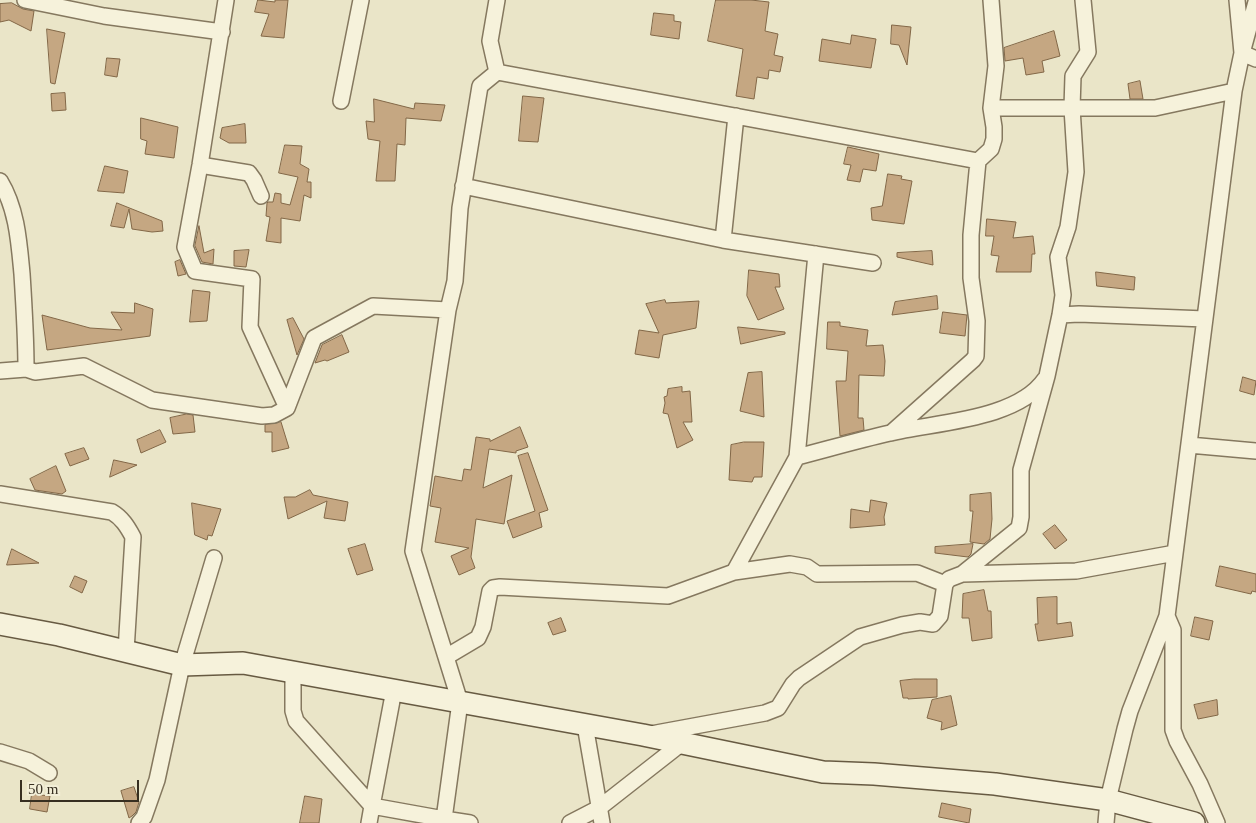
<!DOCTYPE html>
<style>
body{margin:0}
#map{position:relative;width:1256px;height:823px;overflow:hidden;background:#eae5c8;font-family:Georgia,serif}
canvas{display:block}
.scale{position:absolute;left:20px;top:780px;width:119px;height:22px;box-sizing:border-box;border:2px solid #372f21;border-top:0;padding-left:6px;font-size:15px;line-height:18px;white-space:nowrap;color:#372f21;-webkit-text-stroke:4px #f2eed7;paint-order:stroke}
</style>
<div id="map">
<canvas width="1256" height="823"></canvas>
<div class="scale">50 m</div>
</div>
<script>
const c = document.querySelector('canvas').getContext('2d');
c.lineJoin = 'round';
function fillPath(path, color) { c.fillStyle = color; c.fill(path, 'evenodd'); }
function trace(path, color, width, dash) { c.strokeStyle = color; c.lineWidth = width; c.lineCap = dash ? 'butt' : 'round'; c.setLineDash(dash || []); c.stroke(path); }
const building = new Path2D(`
 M258 0 275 2V0H288L284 38 261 36 269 14 255 12Z
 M716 0H751L769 2 765 31 778 34 774 55 783 57 780 72 769 70 768 79 757 77 754 99 736 96 743 49 708 41Z
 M12 3 23 9 34 11 31 31 9 20 0 22V4Z
 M654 13 674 15V21L681 22 679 39 651 35Z
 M892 25 911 27 907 65 899 45 891 44Z
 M47 29 65 33 55 84 51 83Z
 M1054 31 1060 56 1042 61 1044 72 1026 75 1023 58 1005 61 1004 48Z
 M852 35 876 39 871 68 819 61 822 39 850 44Z
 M107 58 120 59 117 77 105 75Z
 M1140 81 1143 99H1130L1128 84Z
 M65 93 66 110 52 111 51 94Z
 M523 96 544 98 538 142 519 141Z
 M374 99 414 109 415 103 445 105 441 121 406 118 405 145 397 144 395 181H376L380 141 368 139 366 121 374 122Z
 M141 118 178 127 174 158 145 154 147 141 141 139Z
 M245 124 246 143H229L220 138 222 128Z
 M285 145 302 146 300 164 309 169 307 182H311V198L304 195 300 221 281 218V243L266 241 270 217 266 216 267 203 268 202H273L275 193 281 194V203L290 205 298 177 279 173Z
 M848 147 879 154 876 171 863 169 860 182 847 180 851 165 844 164Z
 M105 166 128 171 124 193 98 191Z
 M888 174 902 176 901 179 912 181 904 224 872 220 871 208 882 206Z
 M117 203 162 221 163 231 152 232 132 229 129 209 124 228 111 226Z
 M987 219 1016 222 1013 238 1033 236 1035 254H1032L1031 272H996L999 256 991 255 994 236H986Z
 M199 226 204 253 214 249 213 264 202 262 195 246Z
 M249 250 246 267 234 266V251Z
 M932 251 933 265 897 257V253Z
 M180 260 186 274 178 276 175 262Z
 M749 270 779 274 780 287H775L784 309 758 320 747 296Z
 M1096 272 1135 277 1134 290 1097 286Z
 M193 290 210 292 207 321 190 322Z
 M937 296 938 309 892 315 895 302Z
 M665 300 666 303 699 301 696 328 663 335 659 358 635 354 639 330 659 333 646 304Z
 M135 303 153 309 150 336 47 350 42 315 90 328 122 330 111 312 134 313Z
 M943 312 967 315 965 336 940 333Z
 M293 318 304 339 297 355 287 320Z
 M828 322H840V326L868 330 866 346 883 345 885 361 884 376 859 375 858 418H863L864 430 840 436 836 381H846L848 351 827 349Z
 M738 327 785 332V334L741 344Z
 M342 335 349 352 327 361 325 360 315 363 322 345Z
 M762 372 764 417 740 411 748 373Z
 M1243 377 1256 381 1254 395 1240 391Z
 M682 387V392L690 391 692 422H683L693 440 677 448 668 414 663 413 665 403 664 397 667 396 668 389Z
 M187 414 193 415 195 432 173 434 170 418Z
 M281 422 289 448 272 452V432H265V425Z
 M520 427 528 447 516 451V453L489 449 483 488 512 475 504 524 476 519 471 557 475 568 459 575 451 556 469 548 435 542 441 508 430 506 435 476 462 481 464 469 471 470 476 437 490 439V441Z
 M160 430 166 442 141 453 137 440Z
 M744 442H764L762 477H754L752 482 729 480 731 445Z
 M84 448 89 459 70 466 65 454Z
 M528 453 548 510 539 513 542 527 513 538 507 521 535 511 518 456Z
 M114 460 137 465 110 477Z
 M56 466 66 491 62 494 35 490 30 479Z
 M310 490 313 495 348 502 345 521 324 518 327 501 288 519 284 497H295Z
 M991 493 992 519 990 539 984 544 970 542 973 511H970V495Z
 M871 500 887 503 884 517 885 525 850 528 851 509 869 512Z
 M192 503 221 509 212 536 208 535 207 540 195 535Z
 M1055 525 1067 540 1055 549 1043 534Z
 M365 544 373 570 357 575 348 549Z
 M973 544 971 554 968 557 935 553V547Z
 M12 549 39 563 7 565Z
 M1220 566 1256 574V592L1252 591 1251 594 1216 586Z
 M75 576 87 581 82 593 70 587Z
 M984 590 988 611H991L992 638 972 641 969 618H962L963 594Z
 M1057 597V624L1071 622 1073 636 1038 641 1035 624H1038L1037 598Z
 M1195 617 1213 621 1209 640 1191 636Z
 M561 618 566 631 553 635 548 623Z
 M914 679H937V697L908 699V698H903L900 681Z
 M951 696 957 725 941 730 942 722 927 718 932 700Z
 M1217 700 1218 715 1198 719 1194 705Z
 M134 787 139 802 136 812 132 816 129 818 121 791Z
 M32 794 50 796 47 812 30 809Z
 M305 796 322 799 319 823H300Z
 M942 803 971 809 969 823 939 817Z`);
fillPath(building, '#c5a782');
trace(building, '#826747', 1);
const street = new Path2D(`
 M25 0 104 16 222 32
 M226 0 200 165 185 247 195 271 252 279 250 327 287 408
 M497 0 490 41 497 72
 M1237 0 1242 53 1256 59
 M341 101 361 0
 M991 108H1155L1234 91
 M200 165 249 173 254 180 261 196
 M0 181C17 209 19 242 22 274 24 305 26 337 26 369
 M463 186 723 240 873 263
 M723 240 736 116
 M1060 315 1079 314 1205 319
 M0 371 26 369 35 372 84 366 152 400 262 416 274 415 287 408 314 338 373 306 448 310
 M891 433 973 360 976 356 977 321 971 278V235L978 161 991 149 994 139V127L991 108 996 66 991 0
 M1189 445 1256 451
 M797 457 816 254
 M0 494 112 512C122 518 127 526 133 537L126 651
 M734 572 797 457C828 449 859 440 890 433 936 422 1017 420 1045 379
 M962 574 1019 528 1021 517V470L1047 376 1060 315 1063 295 1058 257 1068 227 1076 172 1072 108 1073 76 1088 52 1083 0
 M1167 616 1173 630V730L1177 741 1200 784 1217 823
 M446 657 478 638 483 627 490 591 493 588 500 587 668 596 734 572 790 564 807 567 817 574 917 573 945 584
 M293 672V711L296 721 372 806 369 823
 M394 690 372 806 444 819
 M585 725 602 823
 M651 734 765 713 778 708 793 684 799 678 860 637 902 625 920 622 933 624 940 616 945 584 949 579 962 574 1076 571 1175 553
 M0 752 29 761 49 773
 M139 823 144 817 157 780 182 665 214 558
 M470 823 444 819 460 702 413 551 448 310 455 281 460 208 480 86 497 72 978 161
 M570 823 599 808 682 743
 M1106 823 1108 800 1125 729 1130 711 1167 616 1234 91 1242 53 1256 2`);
const secondary = new Path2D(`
 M0 624 59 635 182 665 243 663 643 735 823 772 874 774 995 784 1108 800 1194 823`);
trace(street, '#85785f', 18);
trace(secondary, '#675a42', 24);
trace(street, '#f6f2db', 15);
trace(secondary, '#f6f2db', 21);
</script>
